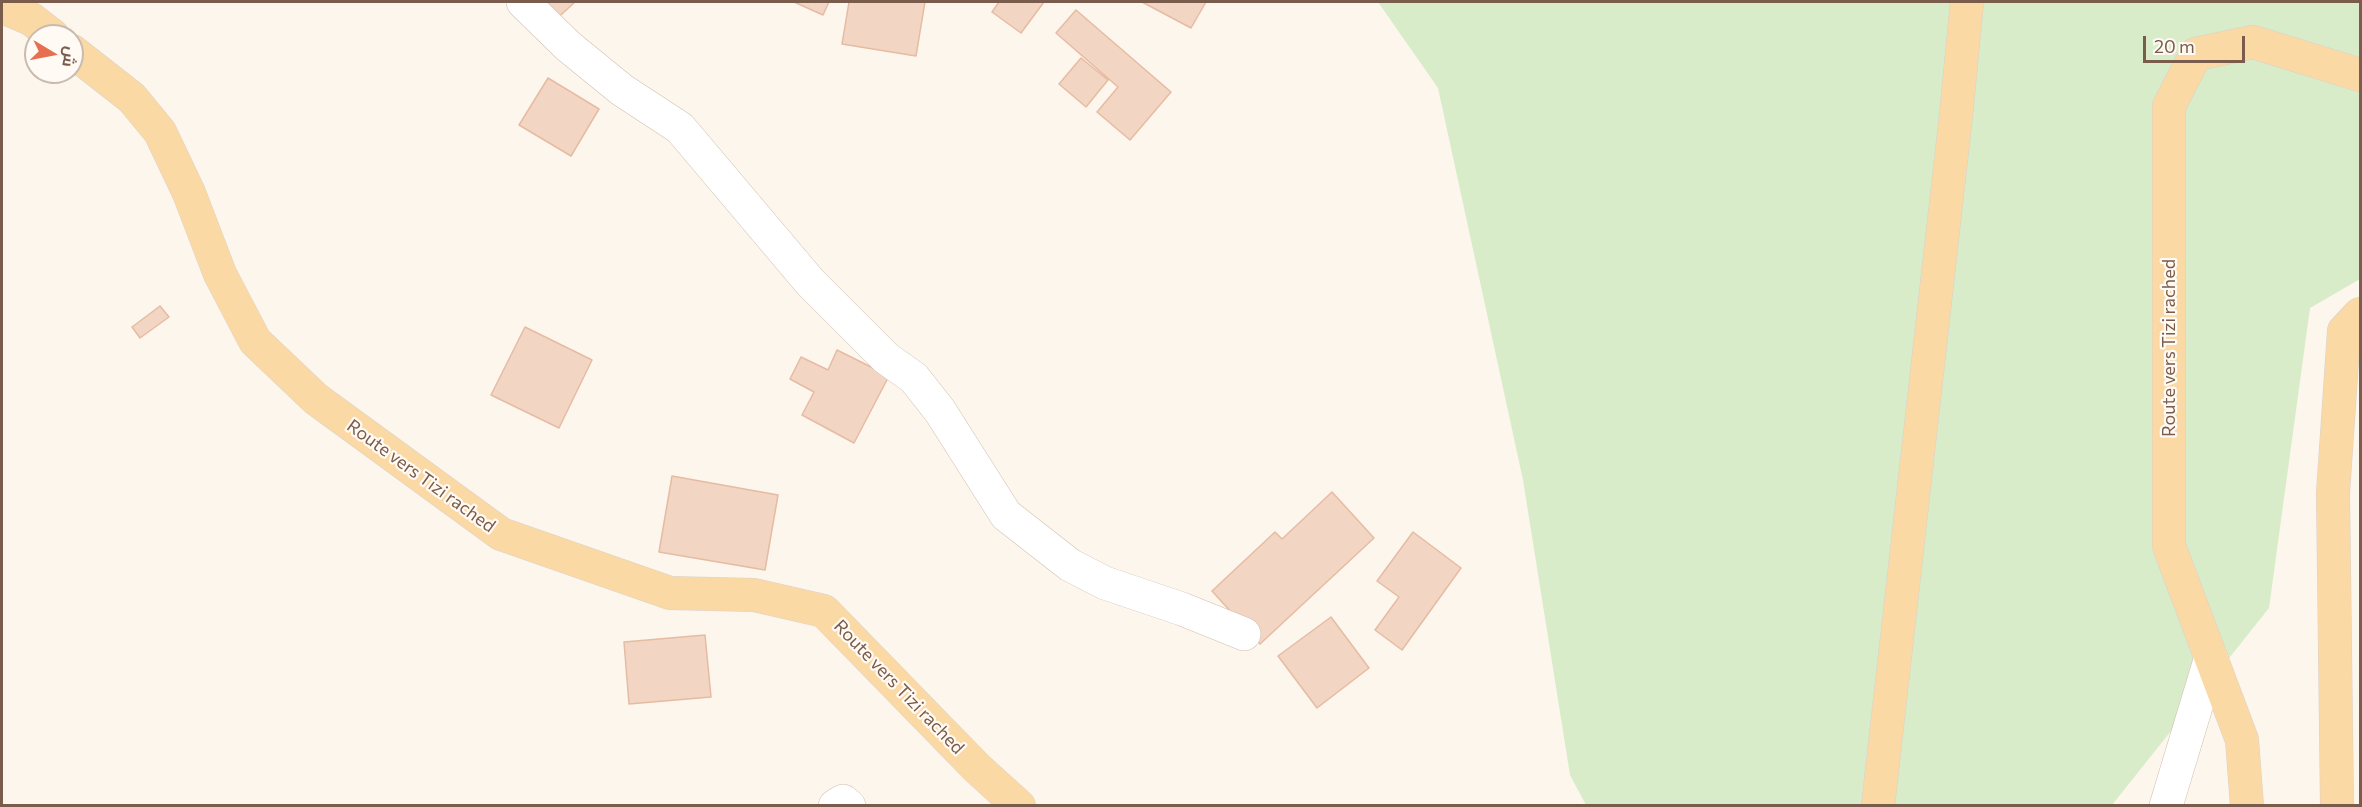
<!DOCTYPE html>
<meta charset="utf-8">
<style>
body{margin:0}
#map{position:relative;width:2362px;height:807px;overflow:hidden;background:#fdf6ec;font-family:Commissioner,Cairo,sans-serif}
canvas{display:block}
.frame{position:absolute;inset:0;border:3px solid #7a5c4d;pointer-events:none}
.north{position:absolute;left:24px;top:24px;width:60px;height:60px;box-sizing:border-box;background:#fffaf3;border:2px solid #cabbb1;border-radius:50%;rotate:100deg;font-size:16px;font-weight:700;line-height:24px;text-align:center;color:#7a5c4d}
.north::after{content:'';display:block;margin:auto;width:21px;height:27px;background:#e76f51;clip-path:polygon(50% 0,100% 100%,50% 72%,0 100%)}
.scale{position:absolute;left:2143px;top:36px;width:102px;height:27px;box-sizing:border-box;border:3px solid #7a5c4d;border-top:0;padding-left:8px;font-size:18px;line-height:21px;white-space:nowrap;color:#7a5c4d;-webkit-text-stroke:4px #fffaf3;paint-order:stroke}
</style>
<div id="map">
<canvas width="2362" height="807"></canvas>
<div class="frame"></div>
<div class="north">ش</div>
<div class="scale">20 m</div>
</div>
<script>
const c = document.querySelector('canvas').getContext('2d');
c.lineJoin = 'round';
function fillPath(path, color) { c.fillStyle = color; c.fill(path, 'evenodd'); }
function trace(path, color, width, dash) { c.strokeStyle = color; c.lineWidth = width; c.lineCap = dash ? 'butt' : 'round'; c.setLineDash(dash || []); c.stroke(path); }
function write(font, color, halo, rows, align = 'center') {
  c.font = font + ' Commissioner,sans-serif'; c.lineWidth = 4.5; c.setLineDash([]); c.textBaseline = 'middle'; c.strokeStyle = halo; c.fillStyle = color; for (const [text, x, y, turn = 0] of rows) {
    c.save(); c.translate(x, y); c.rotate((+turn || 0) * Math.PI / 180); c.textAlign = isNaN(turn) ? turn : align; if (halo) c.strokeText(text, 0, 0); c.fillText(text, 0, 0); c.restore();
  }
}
fillPath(new Path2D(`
 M1378 2H2360V279L2310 308 2269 608 2112 805H1586L1570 775 1523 480 1438 88Z`), '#d8ecc9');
const building = new Path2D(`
 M527 2H575L549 26Z
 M794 2H829L823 15Z
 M849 2H925L916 56 842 44Z
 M999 2H1044L1021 33 992 12Z
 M1142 2H1206L1191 28Z
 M1076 10 1171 92 1130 140 1097 112 1118 87 1056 33Z
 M1081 58 1108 80 1086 107 1059 84Z
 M548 78 599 109 571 156 519 125Z
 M160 306 169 317 140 338 132 327Z
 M525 327 592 360 559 428 491 395Z
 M837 350 889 376 854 443 802 415 814 392 790 379 801 357 828 370Z
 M672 476 778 495 765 570 659 552Z
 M1332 492 1374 538 1260 644 1212 591 1275 532 1282 539Z
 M1413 532 1461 568 1402 650 1375 630 1399 597 1377 581Z
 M1331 617 1369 668 1317 708 1278 656Z
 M705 635 711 697 629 704 624 642Z`);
fillPath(building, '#f3d5c3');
trace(building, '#e6bba3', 1.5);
const minor = new Path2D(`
 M523 2 568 46 622 90 680 128 810 282 886 358 914 378 940 411 1006 515 1070 565 1105 583 1182 609 1244 634
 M835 806 843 801 849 806
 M2166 806 2211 657`);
const major = new Path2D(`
 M2 7 31 19 53 36
 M72 51 132 98 160 132 189 193 220 274 255 341 316 399 501 534 670 593 754 595 824 611 977 768 1019 806
 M1878 806 1956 115 1967 2
 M2247 806 2242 740 2169 546V106L2196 54 2253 42 2360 75
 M2337 806 2333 493 2344 331 2360 314`);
trace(minor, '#d1beb0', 34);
trace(major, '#dad1cd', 34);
trace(minor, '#fff', 33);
trace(major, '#fbd9a5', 33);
write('18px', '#7a5c4d', '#fffaf3', [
 ["Route vers Tizi rached",2169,348,-90],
 ["Route vers Tizi rached",421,476,36],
 ["Route vers Tizi rached",899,687,46]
]);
</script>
